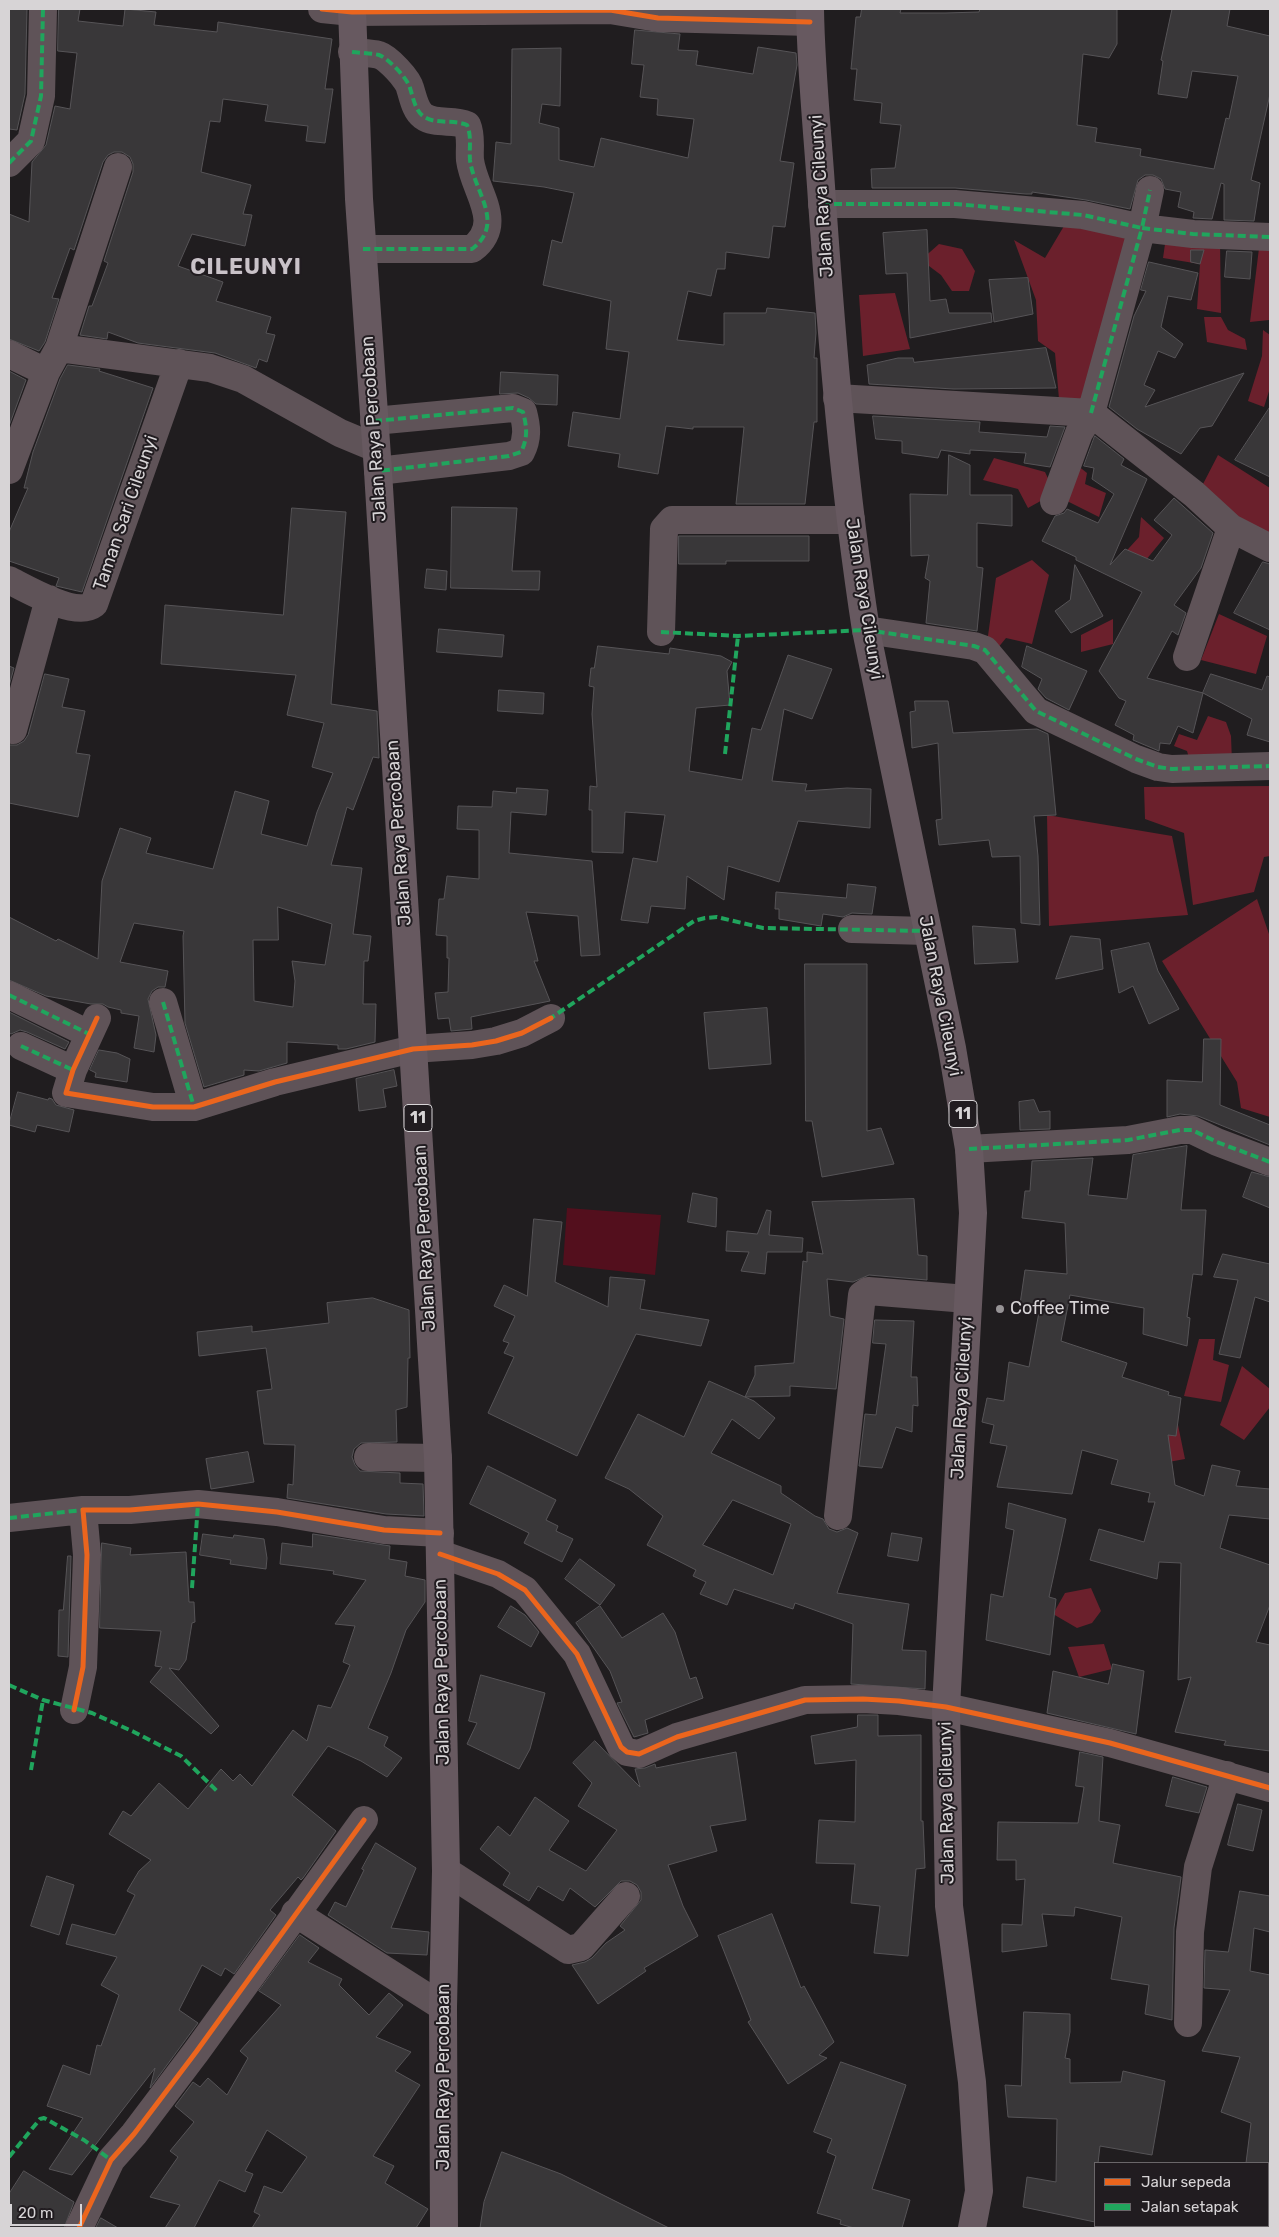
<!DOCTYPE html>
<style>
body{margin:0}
#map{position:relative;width:1279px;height:2237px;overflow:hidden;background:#201d1f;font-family:Rubik,sans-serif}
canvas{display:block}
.frame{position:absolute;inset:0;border:10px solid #d7d4d6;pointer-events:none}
.legend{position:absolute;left:1094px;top:2162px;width:175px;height:65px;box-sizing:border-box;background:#211c20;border:1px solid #6a6669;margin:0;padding:6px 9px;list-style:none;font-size:15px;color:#d7d4d6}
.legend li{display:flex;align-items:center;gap:10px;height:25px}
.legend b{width:25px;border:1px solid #6a6669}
.scale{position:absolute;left:10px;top:2204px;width:72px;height:22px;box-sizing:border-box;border:2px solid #d7d4d6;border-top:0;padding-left:6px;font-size:15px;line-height:18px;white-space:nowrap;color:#d7d4d6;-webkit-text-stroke:4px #211c20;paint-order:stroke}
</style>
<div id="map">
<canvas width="1279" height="2237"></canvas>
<div class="frame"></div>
<ul class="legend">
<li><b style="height:6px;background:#eb651d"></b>Jalur sepeda</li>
<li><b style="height:6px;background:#20a55d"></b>Jalan setapak</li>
</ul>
<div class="scale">20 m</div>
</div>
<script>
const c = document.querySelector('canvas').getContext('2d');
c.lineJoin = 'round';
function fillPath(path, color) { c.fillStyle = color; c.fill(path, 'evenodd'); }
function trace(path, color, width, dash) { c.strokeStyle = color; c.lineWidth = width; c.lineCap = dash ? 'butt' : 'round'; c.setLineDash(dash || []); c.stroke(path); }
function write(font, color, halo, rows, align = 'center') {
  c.font = font + ' Rubik,sans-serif'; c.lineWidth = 4; c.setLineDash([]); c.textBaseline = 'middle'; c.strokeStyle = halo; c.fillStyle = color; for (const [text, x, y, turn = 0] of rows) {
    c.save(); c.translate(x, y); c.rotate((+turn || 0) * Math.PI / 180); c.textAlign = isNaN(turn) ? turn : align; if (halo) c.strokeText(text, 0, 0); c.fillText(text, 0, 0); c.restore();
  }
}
fillPath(new Path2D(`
 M567 1208 661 1215 655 1275 563 1265Z`), '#530f1d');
fillPath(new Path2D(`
 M1064 226 1130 235 1091 403 1059 399 1055 353 1038 341 1036 300 1014 240 1045 258Z
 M1166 237 1220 240 1221 313 1197 309 1200 264 1163 258Z
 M939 244 962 249 975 271 969 291H952L941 275 921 260Z
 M1259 248H1270V313L1269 320 1250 322Z
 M895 293 910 349 863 356 859 295Z
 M1204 317H1221L1228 330 1245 339 1247 350 1207 342Z
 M1263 330 1270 335V388L1264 407 1248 401 1262 356Z
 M1218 455 1270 488V536L1243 527 1203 484Z
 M994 458 1045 472 1055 493 1028 508 1018 489 983 480Z
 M1077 465 1087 473 1085 484 1106 493 1099 517 1067 501Z
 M1141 517 1164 538 1136 572 1120 558 1139 537Z
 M1032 560 1049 575 1032 644 1006 638 997 649 987 643 996 578Z
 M1219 614 1267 636 1256 674 1201 660Z
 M1113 619V644L1081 652V635Z
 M1208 716 1226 722 1231 736 1232 762 1191 765 1187 751 1174 746 1179 734 1197 740Z
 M1270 786V856L1264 857 1254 892 1193 905 1184 833 1145 819 1144 787Z
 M1047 815 1172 836 1188 915 1049 926Z
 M1257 899 1270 937V1117L1241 1108 1237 1082 1162 961Z
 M1199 1339H1215L1213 1360 1229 1365 1221 1402 1184 1396Z
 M1242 1366 1270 1389V1407L1244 1440 1220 1425Z
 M1178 1425 1185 1459 1163 1463 1154 1433Z
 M1091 1588 1101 1611 1092 1623 1077 1628 1053 1614 1065 1593Z
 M1104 1644 1112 1669 1079 1677 1068 1647Z`), '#6b202c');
const building = new Path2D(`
 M9 9H27L25 94 17 130 9 129Z
 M59 9H80L78 21 123 26 125 9 156 12 154 25 217 32 218 22 332 39 325 89H333L325 143 306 141 308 126 265 121 268 105 223 99 220 122 210 121 201 172 251 185 243 214 252 215 245 246 192 234 178 266 223 282 216 301 271 317 266 333 275 335 267 362 259 359 256 368 215 353 138 343 108 332 107 339 80 335 89 306H92L108 263 104 261 133 172V164L130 157 122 152H114L108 155 103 162 74 250 70 248 52 298 59 299 45 342 39 351 9 339V214L29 222 32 162 46 145 55 106 70 109 77 53 58 51Z
 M862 9H901L900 13H945L979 12 980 9H1117V44L1109 58 1083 54 1077 125 1097 128 1095 142 1141 149 1140 156 1214 169 1226 118 1229 119 1238 76 1192 71 1187 98 1158 94 1163 61 1161 60 1172 9H1230L1227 26 1270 36V94L1251 180 1260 183 1254 221 1224 220V184L1221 183 1212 219 1193 218 1194 212 1178 207 1181 192 1165 189 1161 179 1153 175H1145L1138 180 1130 209 1086 200 1032 192V194H1026L955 188H872L871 169 895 168 901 125 880 123 882 103 854 100 857 69H851L856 17H860Z
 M635 30 680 34 678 50 698 51 696 65 753 74 758 47 796 53 797 65 780 161 794 163 785 227 773 226 769 258 726 252 725 269H717L711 296 688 291 677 340 724 345V313H766L767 308 815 313 816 333 814 358H817V422H814L805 504H736L744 427H693V429L666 426 658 474 618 467 620 454 568 446 573 412 620 419 629 352 606 349 611 301 543 285 552 240 562 243 574 193 544 187 493 181 496 142 511 144 512 49 561 48 560 106 542 104 539 123 559 128V160L594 167 601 138 688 158 694 119 657 115 658 99 640 97 644 65 632 64Z
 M927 230 930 301 946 299 949 313H991L992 322 910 338 907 273 886 274 883 233Z
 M1191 250H1204L1200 264 1191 262Z
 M1227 251 1252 252 1250 279 1225 277Z
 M1149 262 1198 273 1191 300 1168 296 1161 327 1183 344 1175 358 1158 351 1144 385 1155 390 1145 407 1244 373 1212 426 1200 428 1181 454 1137 429 1109 407 1134 316 1146 291 1141 290Z
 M1028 278 1033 314 994 322 989 280Z
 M1046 348 1056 388 954 389 869 384 867 365 898 358H913L914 362Z
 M68 365 100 369 99 371 153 388 82 592 56 586 59 578 9 561V532L28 488H24L33 452 60 379Z
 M9 371 26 380 9 426Z
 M501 372 558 375 557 405 536 404 529 398 518 393 500 394Z
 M1270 407V477L1235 460Z
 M873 416 980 422 979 432 1047 437 1050 426 1065 427 1050 467 1024 463 1026 453 970 450V454L941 450 938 458 902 453V441L876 439Z
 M1095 436 1124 459 1121 465 1147 479 1110 565 1125 549 1153 561 1172 535 1154 520 1174 498 1213 533 1201 568 1174 605 1186 613 1178 635 1172 631 1147 678 1203 693 1193 733 1178 726 1170 744 1160 743 1159 751 1133 740 1134 735 1115 725 1126 701 1119 698 1099 671 1142 592 1076 560V557L1042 541 1055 516 1064 513 1067 509 1098 523 1114 494 1092 479 1094 468 1084 466Z
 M949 455 970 465V495H1012V526L977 523V567L983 568 977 631 926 623 930 581 925 578 929 555 911 556 910 494 947 495Z
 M452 507 517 508 512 571H540L539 590 451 588Z
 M292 508 346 512 331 704 377 711 379 758 373 757 353 810 347 807 331 865 362 868 353 934 371 936 368 961H364L363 1004H376L375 1042 346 1049H338V1045L287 1042V1063L259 1071 244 1070V1075L204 1087 185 1023 183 936 184 931 134 923 120 962 168 971 165 987H158L152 991 148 999 156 1035 154 1052 134 1048 139 1016 121 1013V1010L108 1007 103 1004H91L46 996 9 980V917L56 941 58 939 98 959 102 881 120 828 151 838 146 853 213 869 235 791 269 801 261 834 307 846 317 812 333 773 312 767 324 723 287 715 296 675 161 664 165 605 283 615ZM278 907 332 924 325 965 292 961 295 981 293 1007 254 1001 253 940H278Z
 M679 536H809V561H726V564H679Z
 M1263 562 1270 564V630L1234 613Z
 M1075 565 1103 616 1071 633 1055 611 1070 600Z
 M427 569 447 571 446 590 425 588Z
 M439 629 504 635 502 657 437 652Z
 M598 646 669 654 670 648 721 656 732 662 727 671 730 705 696 708 689 771 742 780 752 728 761 730 788 655 832 669 812 719 784 709 772 781 807 784 805 791 847 788 871 789 870 828 798 821 779 882 728 866 724 900 687 876 685 909 651 906 648 923 621 920 633 858 657 862 665 815 625 812 623 853 592 852V810H589L590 786 597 787 592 714 594 687 589 686 591 668H594Z
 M1027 646 1087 671 1069 710 1046 698 1038 689 1042 679 1022 667Z
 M9 666 14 668 9 686Z
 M45 674 69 679 62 707 85 711 76 753 90 755 78 817 9 803V745H17L24 741 28 735Z
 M1211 674 1262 690 1267 676 1270 677V742L1247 735 1252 719 1203 693Z
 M499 690 544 693 543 714 498 711Z
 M915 701H948L953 733 1037 729 1048 734 1056 815 1034 816 1038 856 1040 925 1021 923 1020 856 992 857 989 840 939 845 936 820 942 819 938 743 912 748 910 712 915 711Z
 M517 788 548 790 546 815 511 812 509 853 592 861 600 955 581 956 578 916 526 912 538 961H534L550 1001 471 1017 472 1029 451 1031 449 1018 438 1019 435 993 448 992 449 958H447V936L436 935 439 899H444L447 876 479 879V830L457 829 458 806 492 807 493 791 516 793Z
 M848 884 876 887 872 914 852 913 843 917 823 914 821 926 779 919V909H775L776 892 846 898Z
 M973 926 1015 929 1018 962 975 964Z
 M1071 936 1100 939 1103 969 1056 979Z
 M1149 943 1158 971 1179 1009 1149 1024 1133 986 1119 993 1111 951Z
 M805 964H867V1131L881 1128 894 1164 822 1177 812 1121H806Z
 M767 1008 771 1064 709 1069 704 1013Z
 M9 1012 69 1042 65 1049 27 1032 20 1030 11 1034 9 1033Z
 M1204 1039H1221L1220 1105 1270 1125V1145L1198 1116 1180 1114 1167 1117V1080L1202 1082Z
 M99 1050 117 1053 130 1059 127 1082 95 1077 96 1073 90 1070Z
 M394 1070 397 1086 383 1089 386 1107 359 1111 356 1079Z
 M18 1092 48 1100 49 1098 52 1099 56 1105 74 1110 69 1132 37 1125 35 1132 9 1125Z
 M1034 1100 1039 1112 1050 1111V1129L1020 1130 1019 1102Z
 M1187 1146 1181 1210H1206L1202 1275 1193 1274 1187 1317 1190 1318 1187 1346 1143 1334 1144 1308 1070 1295 1061 1341 1127 1363 1122 1377 1169 1392 1168 1395 1181 1398 1176 1436 1168 1435 1175 1485 1204 1496 1212 1465 1240 1471 1236 1486 1270 1489V1519L1229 1515 1220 1548 1270 1565V1605L1256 1642 1270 1645V1751L1224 1745 1226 1741 1175 1732 1191 1677 1178 1680 1181 1563 1159 1562 1157 1579 1090 1560 1099 1529 1144 1542 1155 1502H1148L1150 1493 1111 1484 1118 1460 1082 1450 1072 1494 997 1487 1007 1446 990 1443 994 1425 982 1422 987 1398 1004 1401 1009 1362 1029 1367 1039 1312 1019 1311 1025 1270 1067 1274 1065 1223 1022 1218 1025 1191H1030L1032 1161 1093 1158 1088 1195 1127 1199 1133 1155Z
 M1252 1172 1270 1177V1208L1243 1197Z
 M693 1193 717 1198 716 1227 688 1222Z
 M914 1199 918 1255 927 1256V1280L869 1275 853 1282 827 1279 830 1316 844 1319 836 1389 790 1386V1396L745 1397 754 1401 775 1418 759 1439 732 1419 711 1453 781 1486V1493L815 1516 823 1519 829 1529 837 1532 847 1528 858 1533 837 1593 909 1604 902 1650 926 1651 925 1689 851 1684 853 1624 795 1603 793 1609 734 1589 727 1605 700 1594 706 1582 693 1576 696 1570 647 1545 663 1516 629 1489 605 1478 638 1414 684 1437 709 1381 745 1397 755 1375V1366L794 1363 803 1261 807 1262V1252L823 1254 812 1202ZM733 1500 791 1524 773 1575 703 1545Z
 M767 1210 771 1211 769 1235 803 1238 802 1252H767L765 1274 741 1271 749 1252 726 1251 727 1231 757 1234Z
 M534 1219 562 1222 555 1282 608 1307 610 1277 645 1280 640 1309 709 1320 701 1346 636 1334 577 1456 488 1413 514 1357 504 1353 509 1343 503 1341 515 1316 494 1306 504 1285 527 1296Z
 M1223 1254 1270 1264V1302L1255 1297 1240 1358 1219 1354 1238 1280 1214 1277Z
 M373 1298 409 1310 410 1358H408L407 1407 396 1410 397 1442 361 1443 354 1449 352 1457 355 1465 360 1471 400 1473V1483L423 1484 424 1516 386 1514 287 1498 288 1484 293 1485 295 1445 264 1444 257 1391 272 1389 266 1348 199 1356 197 1332 252 1326V1332L329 1323 327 1303Z
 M875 1320 914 1321 911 1377H917L918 1406 913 1405 912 1432 896 1427 882 1468 859 1466 865 1414 876 1415 886 1344 873 1343Z
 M248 1452 254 1482 211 1489 206 1459Z
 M488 1466 556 1500 546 1520 558 1526 556 1531 573 1539 562 1562 524 1543 529 1533 470 1504Z
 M1009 1503 1066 1519 1049 1597 1056 1599 1050 1655 986 1640 991 1594 1003 1597 1014 1530 1006 1528Z
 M892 1533 922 1538 918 1561 888 1556Z
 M203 1534 233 1538 234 1535 264 1539 267 1558 266 1569 230 1564 231 1560 200 1555Z
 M313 1534 390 1546 389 1559 407 1562 405 1576 425 1580V1602L406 1630 391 1673 368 1728 388 1737 384 1746 402 1758 387 1777 361 1761 328 1746 292 1795 336 1831 303 1878 301 1880 298 1877 270 1910 276 1915 234 1974 225 1968 221 1976 202 1965 179 2010 198 2023 150 2088 155 2068 72 2175 49 2169 83 2118 47 2106 63 2065 90 2075 97 2045 101 2046 119 1995 101 1985 117 1957 66 1944 72 1924 115 1935 135 1895 127 1891 139 1871 151 1860 109 1834 123 1811 131 1816 159 1783 188 1809 221 1769 233 1781 240 1774 252 1786 293 1730 307 1741 318 1705 331 1708 350 1665 343 1662 355 1626 335 1624 366 1580 333 1574 334 1571 280 1564 282 1543 312 1547Z
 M102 1543 131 1548 130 1555 186 1552 189 1602H194L195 1622 192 1623 186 1660 179 1670 169 1668 219 1726 211 1734 150 1682 162 1667 155 1666 161 1631 100 1628Z
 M68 1556H71L68 1657 58 1656 59 1610H63Z
 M580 1559 615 1585 600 1605 565 1579Z
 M511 1606 525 1615 539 1632 531 1647 498 1627Z
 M600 1606 622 1638 663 1613 675 1632 690 1679 696 1677 703 1698 645 1720 648 1733 634 1737 617 1703 622 1702 610 1671 576 1623Z
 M1113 1664 1144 1671 1136 1734 1047 1713 1053 1671 1108 1684Z
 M481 1675 545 1693 530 1749 519 1769 467 1744 477 1723 469 1721Z
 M858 1715H878V1736L921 1735V1821H923L925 1868 916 1869 908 1956 874 1953 880 1906 851 1903 855 1864 816 1863 819 1820 855 1822 856 1760 815 1764 811 1736 857 1727Z
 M595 1741 640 1787 635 1769 645 1768 655 1764 656 1768 736 1752 746 1820 710 1826 717 1851 668 1865 683 1906 698 1936 644 1968 646 1971 598 2004 572 1965 585 1962 592 1958 606 1943 625 1930 620 1926 641 1900V1892L637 1885 630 1881H621L595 1907 570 1888 563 1901 538 1886 529 1901 503 1885 510 1873 480 1849 498 1826 510 1836 535 1797 569 1821 549 1850 586 1871 617 1830 578 1806 592 1783 573 1763Z
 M1080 1752 1103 1757 1099 1821 1120 1825 1113 1863 1181 1877 1174 1928 1172 2020 1145 2014 1149 1985 1111 1979 1122 1917 1075 1907 1074 1916 1042 1914 1047 1946 1002 1952V1924L1022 1925 1025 1879 1016 1880V1860H997L998 1822 1078 1823 1084 1787 1076 1786Z
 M1173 1777 1207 1787 1199 1813 1166 1806Z
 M1238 1804 1262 1810 1253 1851 1228 1845Z
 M376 1843 416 1868 391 1928 429 1932 427 1955 387 1953 328 1915 335 1902 346 1907 364 1870 362 1869Z
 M47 1876 74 1885 59 1935 31 1926Z
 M1240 1891 1270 1896V1932L1254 1928 1250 1971 1270 1975V2163H1246L1251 2123 1221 2112 1240 2057 1202 2051 1230 1990 1204 1988 1205 1950 1228 1952Z
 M772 1914 801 1988 804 1986 834 2042 819 2055 827 2058 788 2084 748 2022 751 2020 718 1936Z
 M300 1935 319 1948 308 1962 342 1979 339 1985 369 2015 389 1993 403 2005 376 2037 411 2052 395 2071 420 2085 373 2156 394 2166 385 2183 428 2209 416 2228H252L260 2215 254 2212 264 2186 282 2193 307 2157 267 2130 245 2171 253 2174 245 2192 219 2180 194 2228H165L180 2205 150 2197 178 2157 170 2151 194 2122 175 2106 193 2082 200 2087 208 2078 227 2095 248 2058 240 2051 281 2005 259 1991Z
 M1024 2012 1070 2014V2032L1065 2058 1070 2059V2083L1121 2082 1123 2071 1165 2081 1152 2155 1100 2146 1098 2163H1095V2222L1023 2207 1027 2177 1056 2182 1057 2119 1008 2117 1005 2085 1021 2086Z
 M841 2062 906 2085 872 2189 910 2200 902 2228H854L840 2224 841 2220 817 2213 836 2156 827 2152 832 2139 814 2132Z
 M502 2152 561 2174 669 2228H480L484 2202Z
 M24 2171 74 2202 64 2228H9V2194Z
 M101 2218 118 2228H96Z`);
fillPath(building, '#393739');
trace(building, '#565457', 1);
trace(new Path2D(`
 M322 9 352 12 610 10 658 18 810 22
 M352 52C361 53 371 53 379 55 388 58 408 79 410 88 413 97 415 110 423 116 435 125 453 119 467 125 472 137 469 148 470 160 474 192 506 223 472 249H363
 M9 163 31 141 41 96 43 9
 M822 204H955L1083 215 1142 228 1150 190
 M59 348 118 167
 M9 354 46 372 59 348 210 368 243 379 340 433 376 448
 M837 398 1091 413 1194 494 1231 528 1270 548
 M374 421 513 408 523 412C527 427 528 438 521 452L509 456 378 471
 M9 470 46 372
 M1054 501 1079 433 1091 413 1142 228 1193 234 1270 237
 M9 580C27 589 76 618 94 604L179 363
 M866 630 974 646 985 650 1036 711 1136 759 1158 767 1172 769 1270 766
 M661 632 664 529 672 520H851
 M1187 657 1231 528
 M13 730 49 599
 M852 929 927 931
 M9 995 89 1034
 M163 1002 194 1107
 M97 1018 73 1070 66 1093 153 1107H194L275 1082 413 1049 472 1045 496 1041 522 1033 551 1018
 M21 1046 73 1070
 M969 1149 1128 1140 1180 1130H1192L1217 1142 1270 1162
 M368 1457 438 1458
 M838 1516 862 1295 868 1291 967 1299
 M9 1518 83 1510
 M440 1554 498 1574 525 1590 577 1654 621 1747 627 1752 639 1754 677 1737 805 1700 863 1699 899 1701 946 1707 1110 1743 1270 1788
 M74 1710 83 1667 87 1555 83 1510H130L198 1504 277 1512 384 1530 440 1533
 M446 1871 568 1950 581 1947 626 1896
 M295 1913 443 2007
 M1188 2023 1190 1932 1198 1867 1227 1775
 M79 2228 111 2160 134 2134 196 2052 364 1820`), '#5f5358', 28);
trace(new Path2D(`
 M352 9 359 199 378 471 438 1458 446 1871 443 2007 444 2228
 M810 9C811 73 818 137 822 201 832 344 844 488 866 630L952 1048 969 1149 973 1213 946 1707 949 1906 972 2082 979 2191 972 2228`), '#675960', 28);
trace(new Path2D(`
 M352 52C361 53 371 53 379 55 388 58 408 79 410 88 413 97 415 110 423 116 435 125 453 119 467 125 472 137 469 148 470 160 474 192 506 223 472 249H363
 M9 163 31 141 41 96 43 9
 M822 204H955L1083 215 1142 228 1150 190
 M1091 413 1142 228 1193 234 1270 237
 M374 421 513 408 523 412C527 427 528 438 521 452L509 456 378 471
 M661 632 738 636 866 630 974 646 985 650 1036 711 1136 759 1158 767 1172 769 1270 766
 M725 754 738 636
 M9 995 89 1034
 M163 1002 194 1107
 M548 1020 694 921 705 918 717 917 763 928 927 931
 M21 1046 73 1070
 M969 1149 1128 1140 1180 1130H1192L1217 1142 1270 1162
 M9 1518 83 1510
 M192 1588 198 1504
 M9 1685 43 1700 92 1713 134 1732 181 1756 218 1792
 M31 1770 43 1700
 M9 2157 40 2119 44 2118 84 2140 111 2160`), '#20a55d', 4, [8, 4]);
trace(new Path2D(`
 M322 9 352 12 610 10 658 18 810 22
 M97 1018 73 1070 66 1093 153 1107H194L275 1082 413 1049 472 1045 496 1041 522 1033 551 1018
 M440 1554 498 1574 525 1590 577 1654 621 1747 627 1752 639 1754 677 1737 805 1700 863 1699 899 1701 946 1707 1110 1743 1270 1788
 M74 1710 83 1667 87 1555 83 1510H130L198 1504 277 1512 384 1530 440 1533
 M79 2228 111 2160 134 2134 196 2052 364 1820`), '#eb651d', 5);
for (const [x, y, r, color] of [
 [1000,1309,5,"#979496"]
]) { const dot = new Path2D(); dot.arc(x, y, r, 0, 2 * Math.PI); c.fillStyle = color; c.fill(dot); trace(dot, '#211c20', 2); }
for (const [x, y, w] of [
 [963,1114,28],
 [418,1118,28]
]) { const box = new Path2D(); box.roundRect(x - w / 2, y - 13.5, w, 27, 4); c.fillStyle = '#211c20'; c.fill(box); trace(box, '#d7d4d6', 1); }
write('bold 16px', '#d7d4d6', null, [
 ["11",963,1114],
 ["11",418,1118]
]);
write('18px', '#d7d4d6', '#211c20', [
 ["Jalan Raya Cileunyi",822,196,-94],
 ["Jalan Raya Percobaan",374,429,-94],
 ["Taman Sari Cileunyi",126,513,-71],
 ["Jalan Raya Cileunyi",864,599,81],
 ["Jalan Raya Percobaan",399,833,-94],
 ["Jalan Raya Cileunyi",940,996,79],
 ["Jalan Raya Percobaan",425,1238,-93],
 ["Jalan Raya Cileunyi",962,1398,-87],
 ["Jalan Raya Percobaan",442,1672,-91],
 ["Jalan Raya Cileunyi",947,1803,-91],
 ["Jalan Raya Percobaan",444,2077,-90]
]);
write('18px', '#d7d4d6', '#211c20', [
 ["Coffee Time",1010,1309]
], 'left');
c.letterSpacing = '1px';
write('bold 22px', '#c9c2c8', '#211c20', [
 ["CILEUNYI",246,268]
]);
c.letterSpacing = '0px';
</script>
